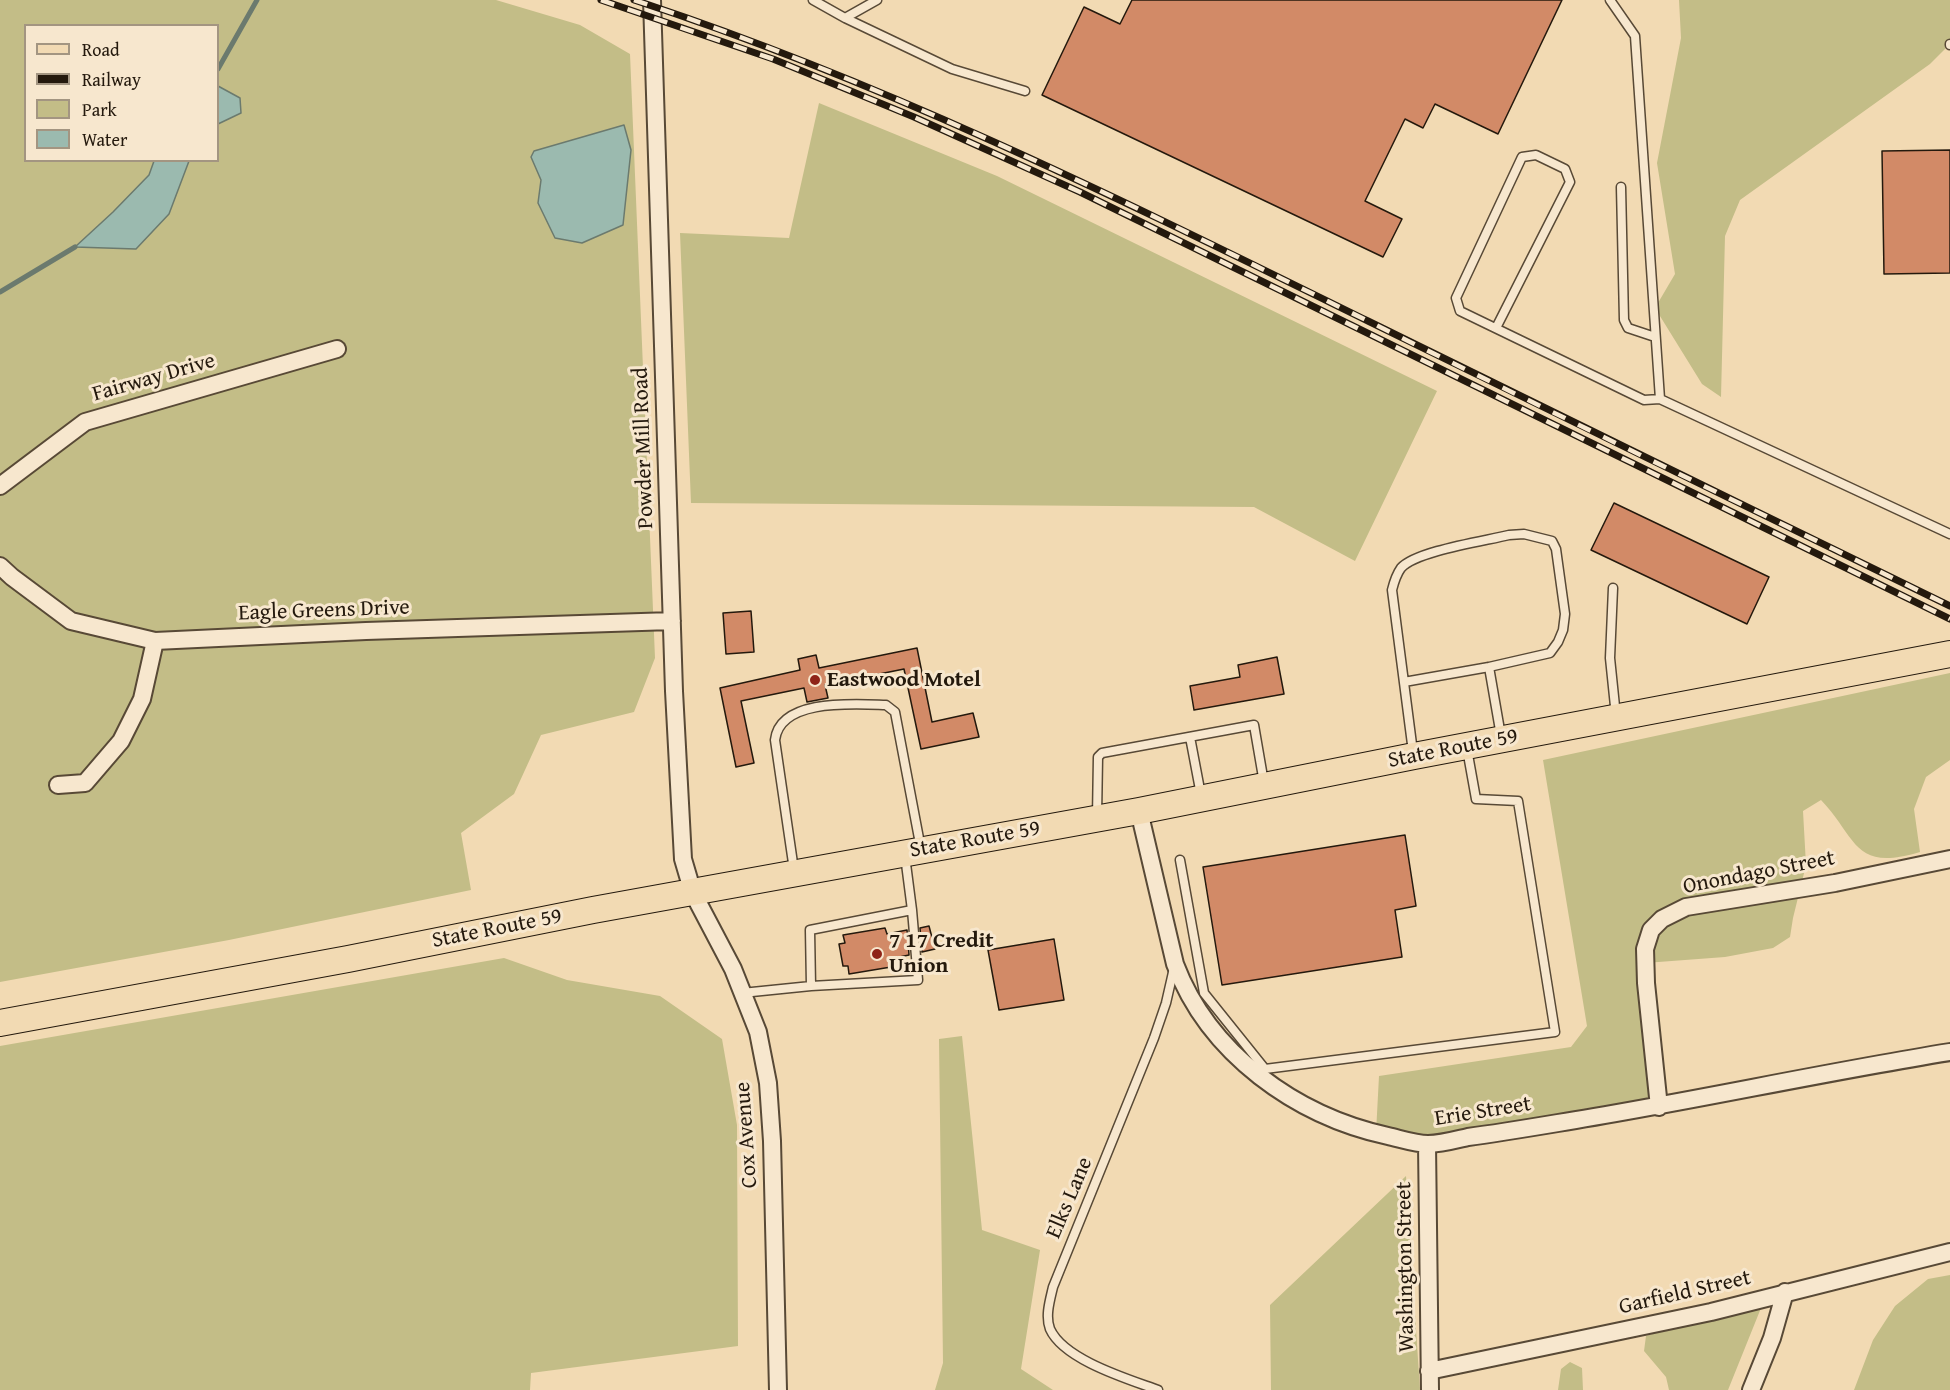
<!DOCTYPE html>
<style>
body{margin:0}
#map{position:relative;width:1950px;height:1390px;overflow:hidden;background:#f2dab3;font-family:"Gentium Book Plus",serif}
canvas{display:block}
.legend{position:absolute;left:24px;top:24px;width:195px;height:138px;box-sizing:border-box;background:#f7e7ce;border:2px solid #a39581;margin:0;padding:8px 10px;list-style:none;font-size:18px;color:#24190d}
.legend li{display:flex;align-items:center;gap:12px;height:30px}
.legend b{width:30px;border:2px solid #a39581}
</style>
<div id="map">
<canvas width="1950" height="1390"></canvas>
<ul class="legend">
<li><b style="height:8px;background:#f2dab3"></b>Road</li>
<li><b style="height:8px;background:#24190d"></b>Railway</li>
<li><b style="height:16px;background:#c3bd87"></b>Park</li>
<li><b style="height:16px;background:#9bbaaf"></b>Water</li>
</ul>
</div>
<script>
const c = document.querySelector('canvas').getContext('2d');
c.lineJoin = 'round';
function fillPath(path, color) { c.fillStyle = color; c.fill(path, 'evenodd'); }
function trace(path, color, width, dash) { c.strokeStyle = color; c.lineWidth = width; c.lineCap = dash ? 'butt' : 'round'; c.setLineDash(dash || []); c.stroke(path); }
function write(font, color, halo, rows, align = 'center') {
  c.font = font + ' "Gentium Book Plus",serif'; c.lineWidth = 6; c.setLineDash([]); c.textBaseline = 'middle'; c.strokeStyle = halo; c.fillStyle = color; for (const [text, x, y, turn = 0] of rows) {
    c.save(); c.translate(x, y); c.rotate((+turn || 0) * Math.PI / 180); c.textAlign = isNaN(turn) ? turn : align; if (halo) c.strokeText(text, 0, 0); c.fillText(text, 0, 0); c.restore();
  }
}
fillPath(new Path2D(`
 M0 0H496L580 25 630 54 655 658 634 712 541 735 514 794 461 833 471 890 229 940 0 982ZM26 26H218V160H26Z
 M1679 0H1950V44L1930 64 1740 200 1725 236 1721 397 1702 384 1655 308 1675 274 1657 163 1681 38Z
 M819 103 997 176 1437 391 1355 561 1254 507 691 503 680 233 789 238Z
 M1950 673V760L1926 777 1914 809 1920 852C1853 872 1858 839 1821 800L1803 811 1806 865 1793 918 1790 937 1773 948 1725 957 1645 963 1659 1107 1427 1144 1376 1133 1379 1076 1571 1047 1587 1026 1543 760Z
 M504 958 567 980 660 996 722 1039 737 1125 738 1346 531 1373 530 1390H0V1046Z
 M962 1036 982 1230 1040 1250 1021 1369 1053 1390H935L943 1363 939 1039Z
 M1406 1176 1420 1390H1271L1270 1305Z
 M1950 1275V1390H1854L1873 1340 1895 1306 1928 1279Z
 M1761 1308 1728 1390H1669L1666 1377 1644 1351 1646 1336 1688 1323Z
 M1570 1362 1582 1368 1583 1390H1558L1561 1369Z`), '#c3bd87');
const water = new Path2D(`
 M218 86 240 98 241 113 218 124Z
 M624 125 631 150 623 225 582 243 555 238 538 203 541 180 531 157 534 151Z
 M154 161H189L169 214 136 249 75 247 113 212 149 175Z`);
fillPath(water, '#9bbaaf');
trace(water, '#6b7a6e', 1.5);
trace(new Path2D(`
 M218 69 257 0
 M0 292 75 247`), '#6b7a6e', 5);
const building = new Path2D(`
 M1132 0H1562L1498 134 1435 104 1423 128 1405 119 1365 201 1402 219 1383 257 1042 95 1084 7 1120 24Z
 M1950 150V273L1884 274 1882 151Z
 M1614 503 1769 577 1747 624 1591 550Z
 M751 611 754 652 726 654 723 613Z
 M917 648 932 722 973 713 979 737 921 749 904 669 825 685 828 698 807 702 804 688 741 701 754 763 736 767 720 688 800 670 798 659 816 655 819 668Z
 M1277 657 1284 694 1194 710 1190 686 1240 677 1238 665Z
 M1405 835 1416 906 1395 910 1402 957 1222 985 1203 867Z
 M929 926 935 949 922 952 920 928Z
 M885 928 887 934 907 930 909 955 890 959 891 967 849 974 848 966H843L839 944 845 943 843 935Z
 M1054 939 1064 1000 999 1010 988 950Z`);
fillPath(building, '#d28a67');
trace(building, '#24190d', 1.5);
const service = new Path2D(`
 M813 0 845 18 877 0
 M1610 0 1635 36 1660 399 1950 534
 M845 18 952 69 1025 91
 M1950 44V45
 M1621 187 1624 320 1628 328 1655 337
 M1496 328 1570 182 1565 169 1536 155 1522 157 1456 298 1460 311 1644 400 1660 399
 M1613 588 1610 658 1616 716
 M1489 667 1501 736
 M1404 682 1489 667 1550 653 1558 642 1563 630 1565 614 1556 549 1552 541 1524 534 1509 535C1485 541 1416 551 1401 568 1396 575 1394 582 1392 590L1413 752
 M1190 737 1201 795
 M1097 817 1098 757 1102 753 1254 725 1264 783
 M1180 860 1204 993 1265 1069 1555 1032 1518 801 1476 799 1467 749
 M794 870 775 740C780 698 854 704 886 705L895 712 921 849
 M811 986 918 980 912 910 905 856
 M742 993 811 986 810 930 912 910
 M1158 1390C1128 1379 1064 1360 1050 1329 1045 1316 1050 1300 1053 1287L1154 1038 1166 1003 1174 968`);
const minor = new Path2D(`
 M652 0 674 691 683 859 693 893 733 969 758 1032 768 1083 772 1141 778 1390
 M0 486 85 422 337 349
 M0 566 12 577 71 621 155 641 366 631 672 621
 M58 785 85 783 121 741 142 699 155 641
 M1139 811 1175 964C1209 1054 1296 1116 1388 1136 1401 1139 1416 1144 1428 1144 1441 1144 1455 1140 1468 1137 1498 1133 1528 1128 1558 1123 1689 1102 1819 1073 1950 1052
 M1659 1107 1646 983 1645 949 1651 930 1662 919 1686 907 1835 883 1950 859
 M1427 1144 1430 1390
 M1429 1371 1711 1312 1950 1252
 M1751 1390 1772 1338 1785 1292`);
const primary = new Path2D(`
 M0 1023 348 959 593 910 1139 811 1414 756 1950 654`);
trace(service, '#584936', 11);
trace(minor, '#584936', 20);
trace(primary, '#24190d', 28);
trace(service, '#f7e7ce', 8);
trace(minor, '#f7e7ce', 16);
trace(primary, '#f2dab3', 26);
const rail = new Path2D(`
 M601 0 773 59 914 117 1080 192 1950 619
 M634 0C888 83 1128 203 1368 321 1561 417 1756 511 1950 606`);
trace(rail, '#24190d', 7);
trace(rail, '#f7e7ce', 4.5, [14]);
for (const [x, y, r, color] of [
 [815,680,6,"#8f2418"],
 [877,954,6,"#8f2418"]
]) { const dot = new Path2D(); dot.arc(x, y, r, 0, 2 * Math.PI); c.fillStyle = color; c.fill(dot); trace(dot, '#f7e7ce', 2); }
write('22px', '#24190d', '#f7e7ce', [
 ["Fairway Drive",154,378,-16],
 ["Powder Mill Road",644,448,-92],
 ["Eagle Greens Drive",324,611,-2],
 ["State Route 59",1453,749,-11],
 ["State Route 59",975,840,-10],
 ["Onondago Street",1759,873,-11],
 ["State Route 59",497,929,-11],
 ["Erie Street",1483,1112,-9],
 ["Cox Avenue",747,1135,-94],
 ["Elks Lane",1070,1198,-67],
 ["Washington Street",1406,1267,-91],
 ["Garfield Street",1685,1293,-13]
]);
write('bold 22px', '#24190d', '#f7e7ce', [
 ["Eastwood Motel",827,680],
 ["7 17 Credit",889,941],
 ["Union",889,966]
], 'left');
</script>
